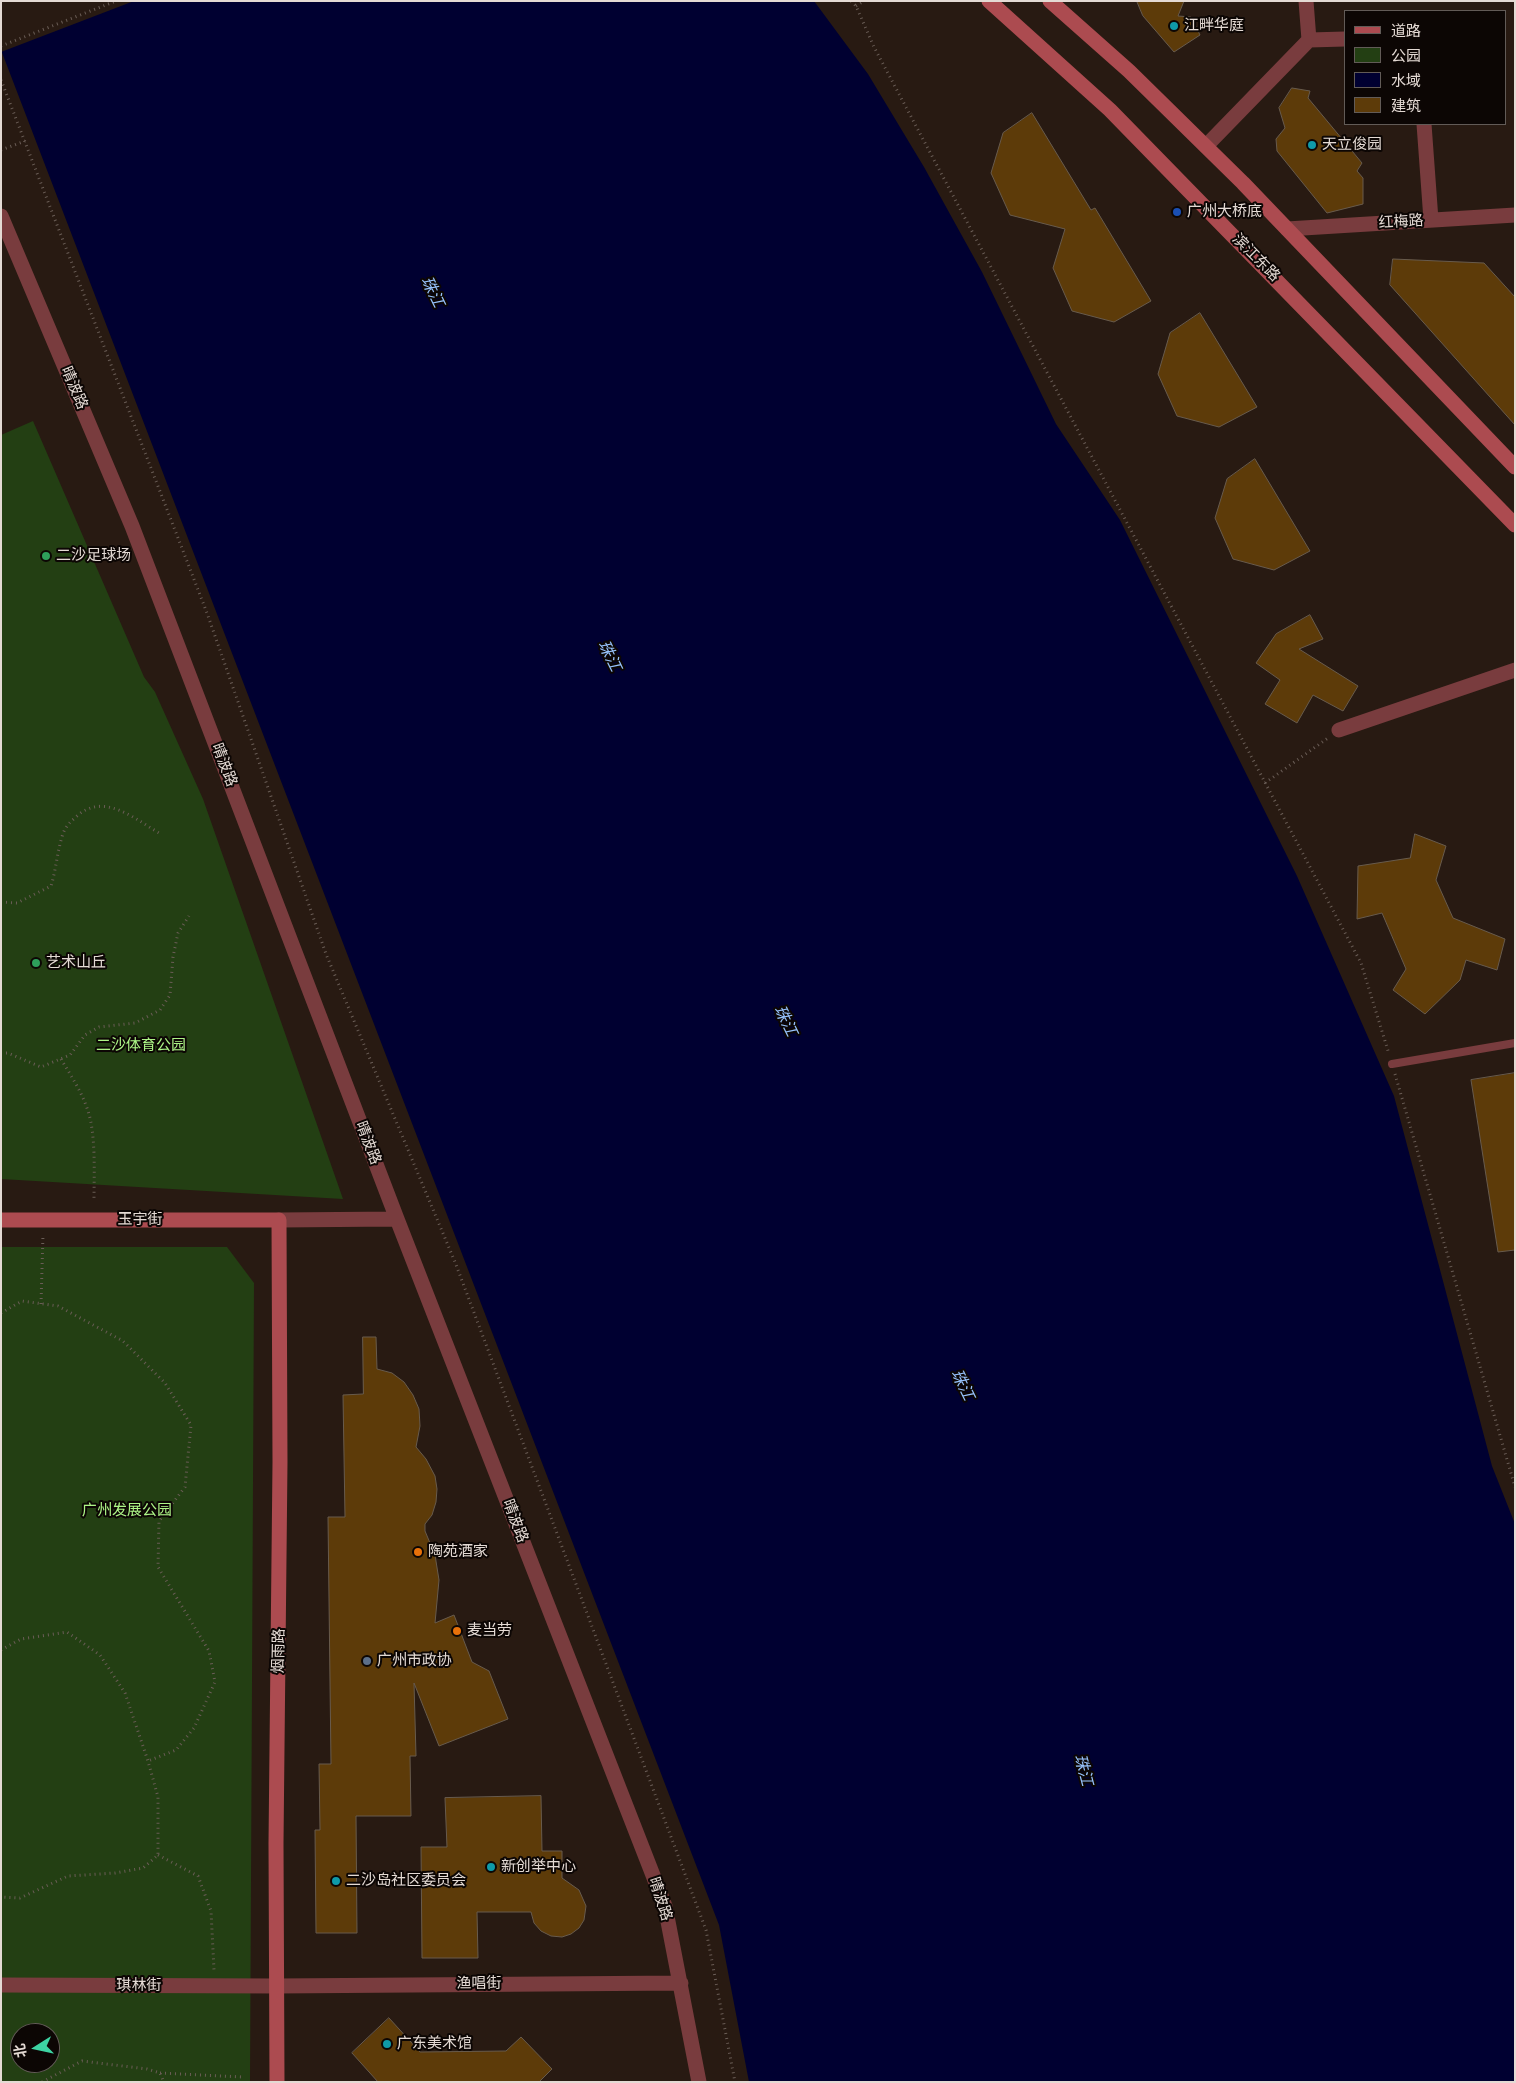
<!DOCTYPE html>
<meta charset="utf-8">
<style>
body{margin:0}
#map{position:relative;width:1516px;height:2083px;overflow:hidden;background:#281a12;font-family:Karla,"Noto Sans SC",sans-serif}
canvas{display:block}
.frame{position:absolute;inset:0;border:2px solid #e4dad4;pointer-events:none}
.legend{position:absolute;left:1344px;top:10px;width:162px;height:115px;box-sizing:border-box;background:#0c0604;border:1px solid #625b57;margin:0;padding:6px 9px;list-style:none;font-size:15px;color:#e4dad4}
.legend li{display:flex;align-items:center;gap:10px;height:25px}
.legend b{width:25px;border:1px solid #625b57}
.north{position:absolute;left:10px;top:2023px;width:50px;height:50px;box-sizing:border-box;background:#0c0604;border:1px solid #625b57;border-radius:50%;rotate:260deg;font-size:14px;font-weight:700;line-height:20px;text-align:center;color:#e4dad4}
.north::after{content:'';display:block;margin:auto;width:18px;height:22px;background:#3dd4a3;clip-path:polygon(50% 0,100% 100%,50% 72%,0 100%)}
</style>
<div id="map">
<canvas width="1516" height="2083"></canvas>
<div class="frame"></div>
<ul class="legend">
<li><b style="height:6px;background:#ac4b50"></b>道路</li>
<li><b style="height:14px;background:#233f13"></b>公园</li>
<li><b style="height:14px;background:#000031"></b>水域</li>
<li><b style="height:14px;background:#5d3b09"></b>建筑</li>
</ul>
<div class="north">北</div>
</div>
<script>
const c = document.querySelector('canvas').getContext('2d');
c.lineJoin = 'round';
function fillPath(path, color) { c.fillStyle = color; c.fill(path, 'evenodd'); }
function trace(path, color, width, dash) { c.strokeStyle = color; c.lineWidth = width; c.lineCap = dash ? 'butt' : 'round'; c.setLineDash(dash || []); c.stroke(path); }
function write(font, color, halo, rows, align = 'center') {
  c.font = font + ' Karla,"Noto Sans SC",sans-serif'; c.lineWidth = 4; c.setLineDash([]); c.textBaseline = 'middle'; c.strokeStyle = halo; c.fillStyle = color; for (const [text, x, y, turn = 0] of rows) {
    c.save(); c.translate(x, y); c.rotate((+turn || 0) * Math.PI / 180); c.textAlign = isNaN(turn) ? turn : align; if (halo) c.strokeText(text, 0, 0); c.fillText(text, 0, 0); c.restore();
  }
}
fillPath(new Path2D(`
 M33 421 144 677 155 692 203 799 343 1199 1 1179V435Z
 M1 1247H227L254 1283 250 2082H1ZM20 2033H50V2063H20Z`), '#233f13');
fillPath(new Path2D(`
 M1 1H814L868 74 924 167 982 272 1056 424 1120 520 1297 876 1394 1096 1492 1466 1515 1524V2082H749L719 1925 1 50Z`), '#000031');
fillPath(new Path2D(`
 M1 1H134L1 52Z`), '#281a12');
const building = new Path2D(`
 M1137 1H1184L1178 16 1191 17 1200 35 1174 52 1143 16Z
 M1292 88 1310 91 1308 98 1362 163 1357 171 1363 178V204L1327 213 1277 151 1276 139 1285 128 1279 108Z
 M1032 113 1091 210 1095 208 1151 301 1114 322 1072 311 1053 268 1065 229 1010 215 991 173 1003 133Z
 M1393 259 1484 263 1515 297V425L1390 285Z
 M1200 313 1257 407 1219 427 1177 416 1158 374 1170 333Z
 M1255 459 1310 551 1274 570 1233 559 1215 518 1227 479Z
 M1310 615 1323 639 1299 649 1358 686 1343 711 1313 695 1297 723 1265 704 1280 680 1256 663 1276 634Z
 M1415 834 1446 846 1436 880 1453 918 1505 939 1497 970 1466 960 1460 980 1425 1014 1393 990 1406 969 1382 913 1357 919 1358 866 1410 858Z
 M1515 1073V1250L1498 1252 1471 1080Z
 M363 1337H376L377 1369 392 1373 404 1382 413 1395 419 1409 420 1426 416 1447 426 1459 435 1476 437 1489 436 1502 432 1515 425 1524V1531L435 1555 439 1580 435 1623 454 1615 472 1662 489 1671 508 1719 439 1746 414 1683 416 1756H410L411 1816H356L357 1933H316L315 1830H320L319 1764H331L328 1517H345L343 1395 363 1394Z
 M541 1796 542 1851H562V1878L579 1890 586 1906 584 1920 579 1928 571 1934 562 1937 551 1936 541 1931 534 1923 531 1912H477L478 1958H422L421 1847H447L445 1798Z
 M389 2018 420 2052 506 2051 521 2037 552 2069 539 2082H378L352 2053Z`);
fillPath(building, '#5d3b09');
trace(building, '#685b4d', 1);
trace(new Path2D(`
 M851 1 856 6 874 47 1361 963 1389 1054
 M856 6 864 1
 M1 46 116 1
 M1 80 207 613 326 954 455 1262 706 1930 735 2082
 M1 150 25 141
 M1265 783 1328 738
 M1 902 17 903 51 886C56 870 57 853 62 837 64 828 70 822 77 816 105 791 137 821 161 834
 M1 1053H8L41 1067 70 1055 85 1035 99 1027 135 1023 160 1010 170 995 173 957 178 933 189 916
 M61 1059C71 1076 82 1092 88 1111 96 1135 94 1174 94 1200
 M1395 1074 1515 1487
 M41 1304 43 1234
 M1 1313 22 1301 58 1306 123 1341 165 1383 191 1425 185 1487 159 1521 158 1567 209 1651 215 1682 194 1728 176 1750 148 1761
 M1 1650 21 1639 67 1632 100 1655 125 1693 148 1761 158 1797V1855L143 1868 115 1873 68 1876 20 1898 1 1897
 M158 1855 198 1876 211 1911 214 1970
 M160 2073 243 2077
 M42 2082 82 2061 147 2069 160 2073 164 2082`), '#6a5d56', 3, [1, 4]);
trace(new Path2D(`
 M1392 1064 1515 1043`), '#793c3e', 8);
trace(new Path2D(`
 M1309 40 1345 39
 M1424 124 1431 220
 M1206 146 1309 40 1306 1
 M1 216 132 526 397 1219 665 1906 699 2082
 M1287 229 1515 215
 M1339 730 1515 670
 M279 1220 397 1219
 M1 1985 277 1986 681 1983`), '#793c3e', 15);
trace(new Path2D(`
 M989 1 1110 110 1515 525
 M1050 1 1129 71 1243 183 1515 467
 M1 1220H279L280 1462 276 1843 277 2082`), '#ac4b50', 15);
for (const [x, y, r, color] of [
 [1174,26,5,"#0f9aa8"],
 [1312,145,5,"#0f9aa8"],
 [1177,212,5,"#1a4fb4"],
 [46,556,5,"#2e9e5b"],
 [36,963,5,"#2e9e5b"],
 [418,1552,5,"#e8710a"],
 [457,1631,5,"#e8710a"],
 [367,1661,5,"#5c6f8a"],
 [491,1867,5,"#0f9aa8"],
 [336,1881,5,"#0f9aa8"],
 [387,2044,5,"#0f9aa8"]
]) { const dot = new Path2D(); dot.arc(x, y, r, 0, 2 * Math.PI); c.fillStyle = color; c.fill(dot); trace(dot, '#0c0604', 2); }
write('15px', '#e4dad4', '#0c0604', [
 ["江畔华庭",1184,26],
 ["天立俊园",1322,145],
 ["广州大桥底",1187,212],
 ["二沙足球场",56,556],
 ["艺术山丘",46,963],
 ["陶苑酒家",428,1552],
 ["麦当劳",467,1631],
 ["广州市政协",377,1661],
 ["新创举中心",501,1867],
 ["二沙岛社区委员会",346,1881],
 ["广东美术馆",397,2044]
], 'left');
write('15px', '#e4dad4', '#0c0604', [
 ["红梅路",1401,222,-3],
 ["滨江东路",1256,258,45],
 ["晴波路",74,388,67],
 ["晴波路",224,765,69],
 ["晴波路",368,1143,69],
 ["玉宇街",140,1220],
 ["晴波路",515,1521,69],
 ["烟雨路",279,1651,-89],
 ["晴波路",660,1899,72],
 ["渔唱街",479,1984],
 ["琪林街",139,1986]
]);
write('15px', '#adf587', '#0c0604', [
 ["二沙体育公园",141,1046],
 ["广州发展公园",127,1511]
]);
write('italic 16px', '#97c2fc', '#0c0604', [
 ["珠江",432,292,64],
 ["珠江",609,656,64],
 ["珠江",785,1021,64],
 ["珠江",962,1385,64],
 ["珠江",1083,1770,75]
]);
</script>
